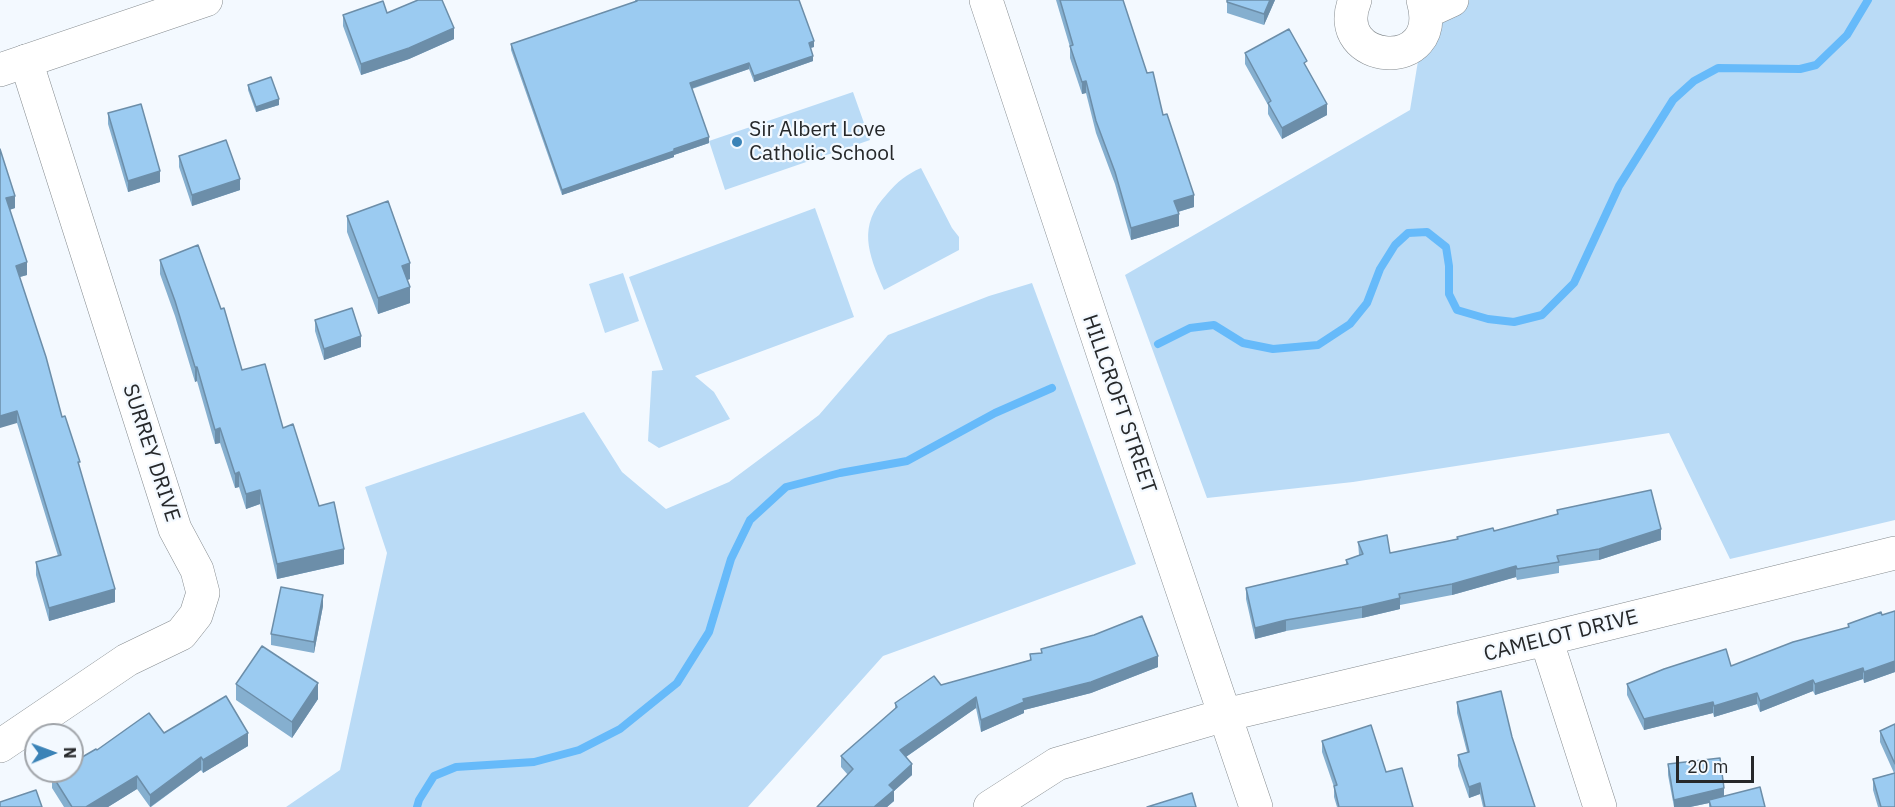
<!DOCTYPE html>
<style>
body{margin:0}
#map{position:relative;width:1895px;height:807px;overflow:hidden;background:#f3f9ff;font-family:"IBM Plex Sans",sans-serif}
canvas{display:block}
.north{position:absolute;left:24px;top:723px;width:60px;height:60px;box-sizing:border-box;background:#f3f9ff;border:2px solid #a1a5aa;border-radius:50%;rotate:89deg;font-size:16px;font-weight:700;line-height:24px;text-align:center;color:#26282a}
.north::after{content:'';display:block;margin:auto;width:21px;height:27px;background:#3b83b7;clip-path:polygon(50% 0,100% 100%,50% 72%,0 100%)}
.scale{position:absolute;left:1676px;top:756px;width:78px;height:27px;box-sizing:border-box;border:3px solid #26282a;border-top:0;padding-left:8px;font-size:18px;line-height:21px;white-space:nowrap;color:#26282a;-webkit-text-stroke:4px #f3f9ff;paint-order:stroke}
</style>
<div id="map">
<canvas width="1895" height="807"></canvas>
<div class="north">N</div>
<div class="scale">20 m</div>
</div>
<script>
const c = document.querySelector('canvas').getContext('2d');
c.lineJoin = 'round';
function fillPath(path, color) { c.fillStyle = color; c.fill(path, 'evenodd'); }
function trace(path, color, width, dash) { c.strokeStyle = color; c.lineWidth = width; c.lineCap = dash ? 'butt' : 'round'; c.setLineDash(dash || []); c.stroke(path); }
function write(font, color, halo, rows, align = 'center') {
  c.font = font + ' "IBM Plex Sans",sans-serif'; c.lineWidth = 4.5; c.setLineDash([]); c.textBaseline = 'middle'; c.strokeStyle = halo; c.fillStyle = color; for (const [text, x, y, turn = 0] of rows) {
    c.save(); c.translate(x, y); c.rotate((+turn || 0) * Math.PI / 180); c.textAlign = isNaN(turn) ? turn : align; if (halo) c.strokeText(text, 0, 0); c.fillText(text, 0, 0); c.restore();
  }
}
fillPath(new Path2D(`
 M1446 0H1895V520L1730 559 1669 433 1353 482 1207 498 1125 275 1410 110 1426 12Z
 M853 92 870 140 725 190 709 141Z
 M921 168 952 228 959 237V250L884 290C868 253 857 226 887 194 897 182 907 174 921 168Z
 M815 208 854 317 695 376 714 392 730 419 659 448 648 441 652 371 663 370 629 277Z
 M623 273 639 321 605 333 589 284Z
 M1032 283 1136 564 883 656 748 807H286L340 770 387 553 365 487 584 412 622 472 666 509 729 482 819 415 888 335 989 296Z`), '#badbf6');
trace(new Path2D(`
 M1158 344 1190 328 1214 325 1243 343 1273 349 1318 345 1350 324 1367 303 1380 269 1395 245 1408 233 1427 232 1446 247 1449 266V294L1457 310 1488 319 1514 322 1542 315 1574 283 1619 186 1673 100 1694 81 1718 68 1800 69 1816 65 1847 35 1868 0
 M417 807 419 800 434 776 456 767 534 762 579 750 620 729 677 683 709 632 731 559 750 520 786 487 840 473 907 461 995 413 1052 388`), '#66bafa', 8);
const minor = new Path2D(`
 M986 0 1139 462 1256 807
 M1355 0C1328 65 1445 76 1423 0
 M1426 12 1452 0
 M1546 639 1600 807
 M0 746 127 660 181 634 196 615 203 593 197 570 175 529 26 61
 M990 807 1057 764 1225 715 1546 639 1895 553`);
const major = new Path2D(`
 M0 70 206 0`);
trace(minor, '#868c90', 34);
trace(major, '#868c90', 34);
trace(minor, '#fff', 33);
trace(major, '#fff', 33);
fillPath(new Path2D(`
 M635 0H799L814 47 811 48 813 61 754 82 749 69 692 89 709 143 674 155V157L562 195 511 50V44L635 2Z
 M1056 0H1123L1147 73 1163 115 1194 207 1178 212 1179 226 1131 240 1115 184 1096 133 1086 93 1082 94 1070 58V47Z
 M1227 0H1275L1264 25 1227 13Z
 M387 13 454 39 409 59 361 75 343 26V15Z
 M1245 53 1307 69 1327 115 1282 139 1268 114V105L1245 64Z
 M248 85 279 105 256 112 248 90Z
 M108 113 160 182 128 192 108 124Z
 M0 149 15 208 9 210 27 275 20 277 62 417 80 471 115 602 49 621 36 575V562L58 556 17 423Z
 M179 156 240 190 192 206 179 167Z
 M347 216 410 279 407 280 410 303 378 314 347 232Z
 M160 260 242 370 283 428 319 506 344 564 277 579 260 504 246 509 239 487 235 488 220 443 215 444 197 381 195 382 175 316 160 274Z
 M315 320 361 347 324 360 315 331Z
 M1557 510 1661 540 1599 560 1559 566V573L1517 580 1516 577 1452 595 1400 605V609L1362 618 1286 631 1255 639 1246 599V588L1346 565V560L1359 555 1358 542 1390 553 1457 539V537L1494 531 1557 514Z
 M323 606 314 653 271 645V634Z
 M1895 611V672L1864 683 1863 679 1815 695 1813 691 1760 712 1757 704 1714 717 1713 713 1644 730 1627 695V684L1731 666 1848 627V624L1882 615Z
 M1041 649 1158 667 1091 693 1024 710V713L981 732 976 708 906 757 912 775 894 791V801L887 807H817L848 775 841 767V756L895 709V703L941 685 1030 660V654L1041 653Z
 M236 684 318 699 292 738 236 700Z
 M1457 702 1512 737 1535 807H1483L1480 794 1469 798 1458 766V755L1467 752 1457 713Z
 M1895 724V807H1878L1873 790V779L1894 773 1880 742V731Z
 M164 733 248 746 203 773 201 770 151 807H150L137 789 108 807H64L52 788V775L97 750Z
 M1322 741 1413 807H1337L1334 797V787L1322 752Z
 M1668 764 1724 796 1765 807H1709V803L1690 807H1674L1668 775Z`), '#85afcf');
fillPath(new Path2D(`
 M1270 0H1275L1264 25V14Z
 M454 28V39L409 59 361 75V64Z
 M814 41V47L809 48V43Z
 M813 56V61L754 82V76Z
 M749 63V69L690 89V83Z
 M1086 81V93L1082 94V82Z
 M279 99V105L256 112V107Z
 M1327 104V115L1282 139V128Z
 M709 137V143L674 155V157L562 195V190Z
 M160 171V182L128 192V181Z
 M240 179V190L192 206V195Z
 M1194 195V207L1174 213V201Z
 M15 196V208L6 211V198Z
 M1179 214V226L1131 240V228Z
 M27 262V275L16 278V266Z
 M410 263V279L402 282V266Z
 M410 287V303L378 314V298Z
 M361 336V347L324 360V349Z
 M195 367H197V381L195 382Z
 M17 411V423L0 428V416Z
 M220 428V443L215 444V430Z
 M239 472V487L235 488V474Z
 M260 490V504L246 509V494Z
 M1661 529V540L1599 560V549Z
 M344 549V564L277 579V564Z
 M1516 566V577L1452 595V584Z
 M115 589V602L49 621V608Z
 M323 595V606L314 653V642Z
 M1400 598V609L1362 618V607Z
 M1286 620V631L1255 639V628Z
 M1158 656V667L1091 693 1024 710V713L981 732V720L1023 699Z
 M1895 661V672L1864 683V672Z
 M1863 668V679L1815 695V684Z
 M1813 680V691L1760 712V701Z
 M318 683V699L292 738V722Z
 M1757 693V704L1714 717V706Z
 M976 697V708L900 761V750Z
 M1713 702V713L1644 730V719Z
 M248 733V746L203 773V760Z
 M201 757V770L150 807V795Z
 M912 764V775L894 791V801L887 807H874L889 785Z
 M137 776V789L108 807H86Z
 M1480 783V794L1469 798V787Z
 M1724 788V799L1709 800V803L1690 807H1674V800Z`), '#6c8ea9');
const building = new Path2D(`
 M418 0H442L454 28 409 48 361 64 343 15 383 1 387 13Z
 M637 0H799L814 41 809 43 813 56 754 76 749 63 690 83 709 137 674 149V151L562 190 511 44 637 1Z
 M1060 0H1123L1147 73 1153 72 1163 115 1167 114 1194 195 1174 201 1179 214 1131 228 1115 172 1096 121 1086 81 1082 82 1070 46 1073 45Z
 M1227 0H1270L1264 14 1227 2Z
 M1289 29 1307 61 1304 63 1327 104 1282 128 1268 103 1271 101 1245 53Z
 M271 77 279 99 256 107 248 85Z
 M141 104 160 171 128 181 108 113Z
 M226 140 240 179 192 195 179 156Z
 M0 149 15 196 6 198 27 262 16 266 46 357 62 417 65 416 80 462H78L115 589 49 608 36 562 61 555 17 411 0 416Z
 M388 201 410 263 402 266 410 287 378 298 347 216Z
 M198 245 221 309 224 308 242 370 265 364 283 428 293 424 319 506 334 502 344 549 277 564 260 490 246 494 239 472 235 474 220 428 215 430 197 367H195L175 301 160 260Z
 M352 308 361 336 324 349 315 320Z
 M1651 490 1661 529 1599 549 1557 556 1559 562 1517 569 1516 566 1452 584 1399 594 1400 598 1362 607 1286 620 1255 628 1246 588 1348 564 1346 560 1363 554 1358 542 1387 535 1390 553 1458 539 1457 537 1493 528 1494 531 1558 514 1557 510Z
 M281 587 323 595 314 642 271 634Z
 M1895 611V661L1864 672 1863 668 1815 684 1813 680 1760 701 1757 693 1714 706 1713 702 1644 719 1627 684 1664 669 1726 649 1731 666 1793 642 1849 627 1848 624 1881 612 1882 615Z
 M1142 616 1158 656 1091 682 1023 699 1024 702 981 720 976 697 900 750 912 764 889 785 894 790 874 807H817L853 769 841 756 897 707 895 703 934 676 941 685 1031 660 1030 654 1042 653 1041 649 1094 635Z
 M262 646 318 683 292 722 236 684Z
 M1501 691 1512 737 1535 807H1485L1480 783 1469 787 1458 755 1469 752 1457 702Z
 M226 696 248 733 203 760 201 757 150 795 137 776 86 807H72L52 775 59 771H72V763L96 749 97 750 149 713 164 733Z
 M1895 724V764L1880 731Z
 M1371 725 1386 772 1402 768 1413 807H1339L1334 786 1337 785 1322 741Z
 M1720 758 1724 788 1674 800 1668 764Z
 M1895 773V807H1881L1873 779Z
 M1760 787 1765 807H1711L1709 800Z
 M36 790 42 807H0V802Z
 M1192 793 1196 807H1147Z`);
fillPath(building, '#9bcbf1');
trace(building, '#6c8ea9', 1.5);
for (const [x, y, r, color] of [
 [737,142,6,"#3b83b7"]
]) { const dot = new Path2D(); dot.arc(x, y, r, 0, 2 * Math.PI); c.fillStyle = color; c.fill(dot); trace(dot, '#f3f9ff', 2); }
write('21px', '#26282a', '#f3f9ff', [
 ["Sir Albert Love",749,130],
 ["Catholic School",749,154]
], 'left');
write('21px', '#26282a', '#f3f9ff', [
 ["HILLCROFT STREET",1119,404,71],
 ["SURREY DRIVE",151,453,72],
 ["CAMELOT DRIVE",1561,636,-14]
]);
</script>
